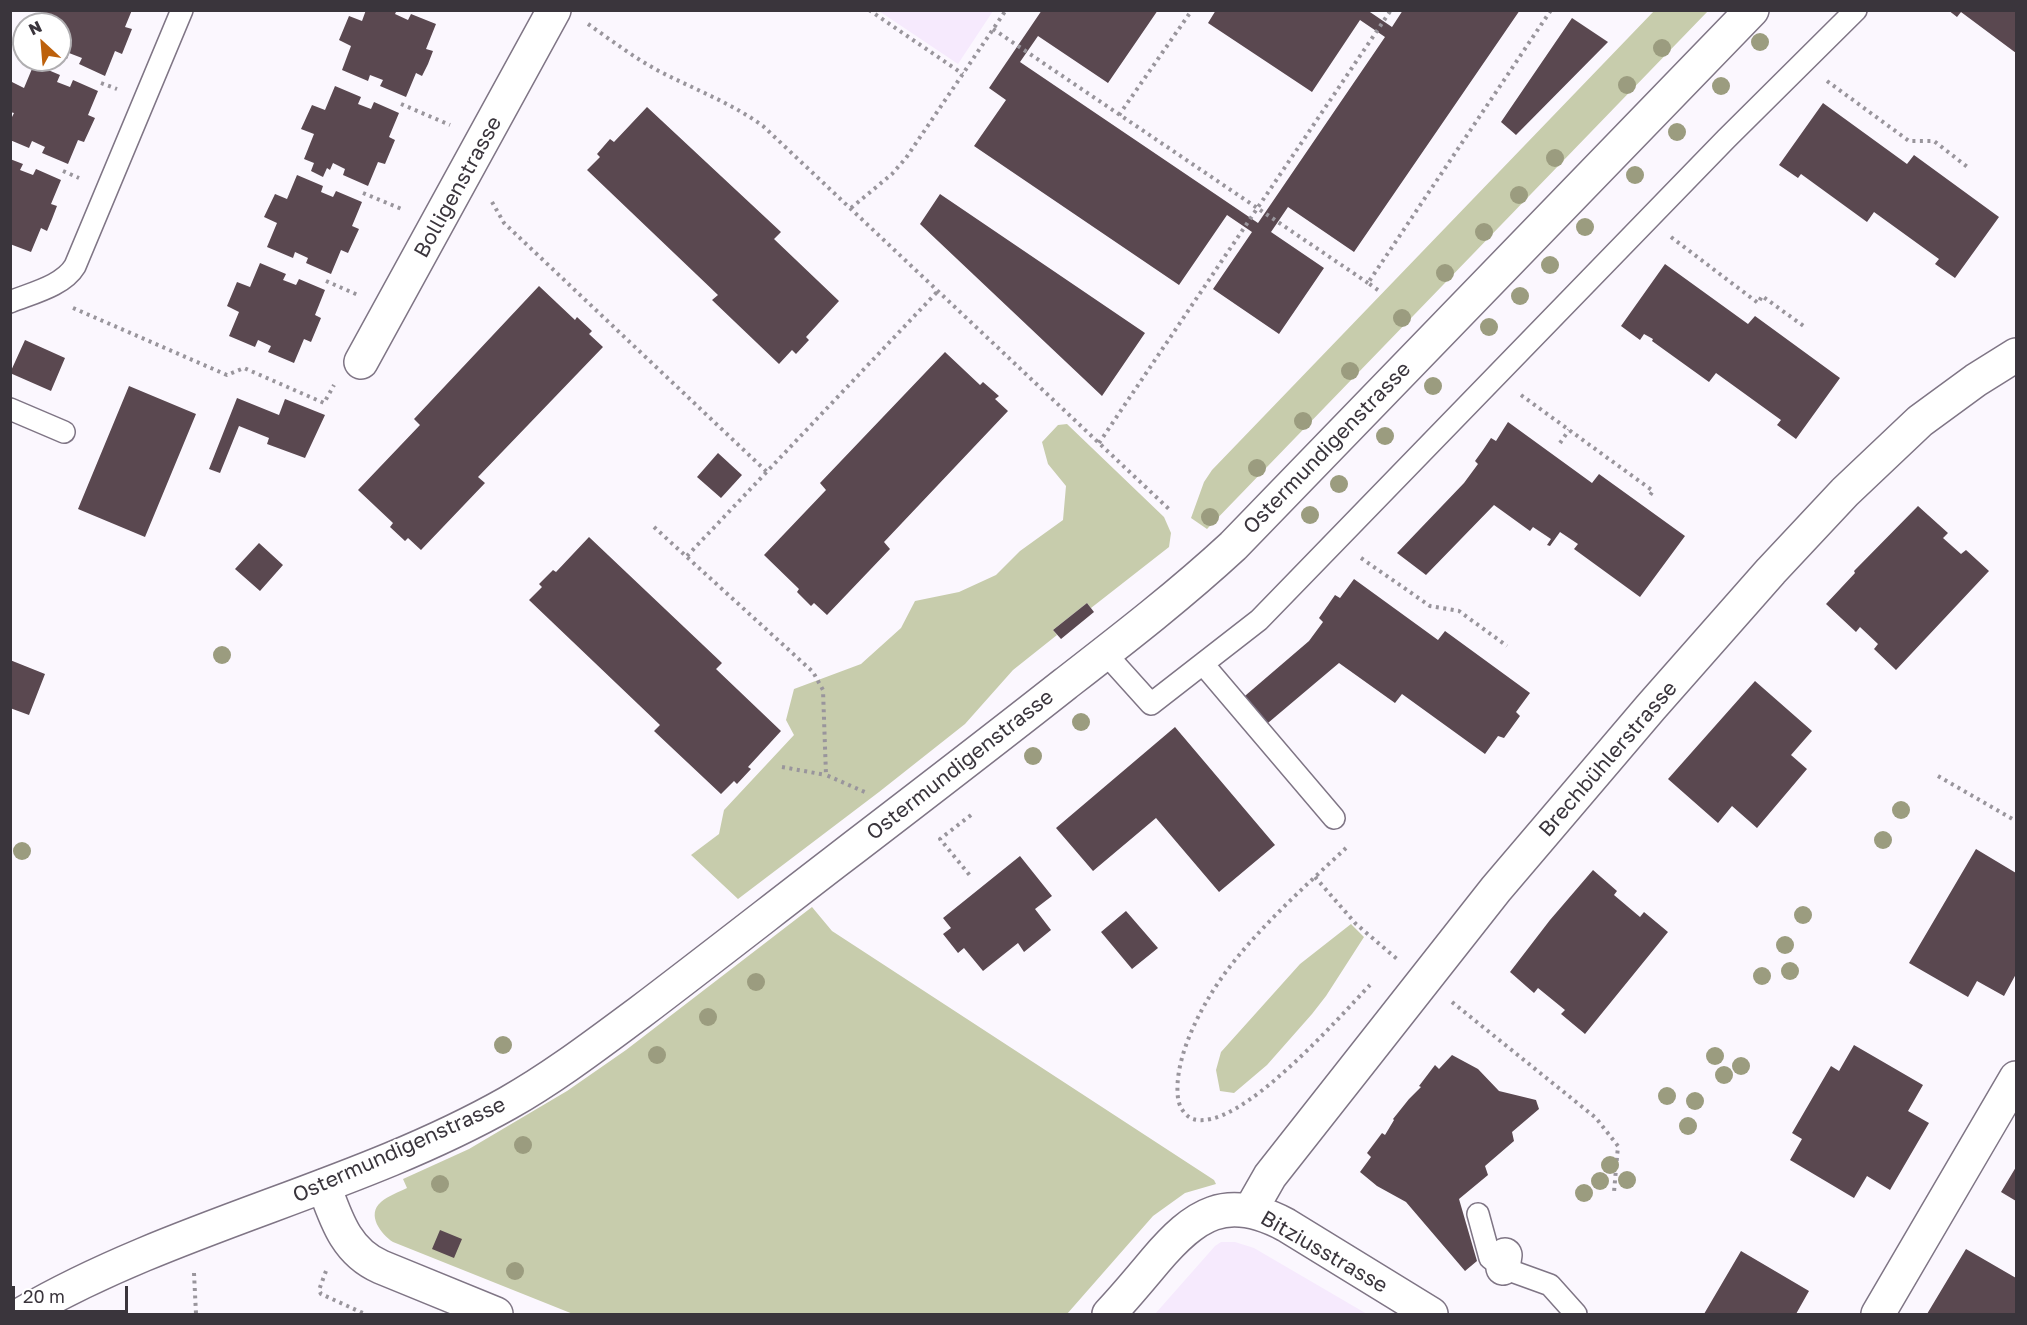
<!DOCTYPE html>
<meta charset="utf-8">
<style>
body{margin:0}
#map{position:relative;width:2027px;height:1325px;overflow:hidden;background:#fbf7fe;font-family:"Golos Text",sans-serif}
canvas{display:block}
.frame{position:absolute;inset:0;border:12px solid #3a353c;pointer-events:none}
.north{position:absolute;left:12px;top:12px;width:60px;height:60px;box-sizing:border-box;background:#fff;border:2px solid #b0aeb1;border-radius:50%;rotate:334deg;font-size:16px;font-weight:700;line-height:24px;text-align:center;color:#3a353c}
.north::after{content:'';display:block;margin:auto;width:21px;height:27px;background:#bd610c;clip-path:polygon(50% 0,100% 100%,50% 72%,0 100%)}
.scale{position:absolute;left:12px;top:1286px;width:116px;height:27px;box-sizing:border-box;border:3px solid #3a353c;border-top:0;padding-left:8px;font-size:18px;line-height:21px;white-space:nowrap;color:#3a353c;-webkit-text-stroke:4px #fff;paint-order:stroke}
</style>
<div id="map">
<canvas width="2027" height="1325"></canvas>
<div class="frame"></div>
<div class="north">N</div>
<div class="scale">20 m</div>
</div>
<script>
const c = document.querySelector('canvas').getContext('2d');
c.lineJoin = 'round';
function fillPath(path, color) { c.fillStyle = color; c.fill(path, 'evenodd'); }
function trace(path, color, width, dash) { c.strokeStyle = color; c.lineWidth = width; c.lineCap = dash ? 'butt' : 'round'; c.setLineDash(dash || []); c.stroke(path); }
function write(font, color, halo, rows, align = 'center') {
  c.font = font + ' "Golos Text",sans-serif'; c.lineWidth = 6; c.setLineDash([]); c.textBaseline = 'middle'; c.strokeStyle = halo; c.fillStyle = color; for (const [text, x, y, turn = 0] of rows) {
    c.save(); c.translate(x, y); c.rotate((+turn || 0) * Math.PI / 180); c.textAlign = isNaN(turn) ? turn : align; if (halo) c.strokeText(text, 0, 0); c.fillText(text, 0, 0); c.restore();
  }
}
fillPath(new Path2D(`
 M879 11H993L958 64Z
 M1221 1242H1235L1254 1248 1367 1314H1155L1215 1246Z`), '#f6eafd');
fillPath(new Path2D(`
 M1654 11H1708L1207 529 1191 518 1204 482 1212 470Z
 M1067 424 1164 517 1171 533 1169 547 1091 608 1087 603 1053 630 1057 635 1013 670 965 724 879 792 738 899 691 855 719 834 724 810 794 735 786 720 794 689 861 664 901 628 915 601 959 592 996 575 1020 551 1063 520 1066 486 1048 464 1042 442 1058 425Z
 M812 907 832 931 1214 1180 1216 1184 1185 1193 1153 1216 1067 1314H573L393 1242C381 1234 366 1215 381 1202 388 1196 399 1192 407 1188L403 1179 469 1149 567 1091 626 1050Z
 M1351 924 1364 937 1326 996 1312 1014 1267 1065 1234 1093 1220 1091 1216 1070 1221 1052 1300 964Z`), '#c7ccac');
fillPath(new Path2D(`
 M42 10H132L125 27 132 29 122 54 115 51 105 76 79 64 82 58 69 53 67 59 60 56V24H50L39 19Z
 M366 10H397L395 14 408 20 411 14 436 24 426 49 433 51 428 64 422 76 416 73 406 97 380 86 383 80 370 75 368 81 342 70 351 46 339 40 349 16 362 21Z
 M1042 10H1158L1108 83 1038 36 1020 62 1258 223 1385 37 1360 20 1312 92 1208 23 1216 10H1367L1392 27 1403 10H1520L1354 252 1288 207 1271 232 1324 268 1279 334 1213 289 1252 232 1227 215 1179 285 974 146 1006 100 989 88Z
 M1948 10H2016V53L1961 12 1957 17Z
 M1572 18 1608 42 1516 135 1501 122Z
 M34 64 60 75 57 82 70 87 73 80 98 91 88 115 95 118 84 142 78 140 68 164 42 153 45 147 32 141 29 148 10 140V121L14 113 10 112V85L12 82 24 88Z
 M335 86 361 97 358 104 371 109 374 102 399 113 389 137 395 140 385 164 378 162 368 186 343 175 345 169 333 163 330 170 327 168 323 177 311 171 314 163 304 159 314 134 301 129 312 105 325 110Z
 M1823 103 1907 164 1914 155 1999 217 1955 278 1935 264 1939 259 1874 212 1867 222 1801 174 1798 178 1779 165Z
 M647 107 781 232 774 239 839 301 806 337 809 340 796 354 792 350 779 364 712 300 718 295 587 170 600 157 597 154 610 139 614 142Z
 M10 159 23 164 20 170 33 175 36 169 61 180 51 204 57 206 52 219 47 231 41 228 31 252 10 244Z
 M297 175 323 186 321 192 333 197 336 191 362 202 352 226 359 229 348 253 341 250 331 274 306 263 308 258 295 252 293 258 267 247 277 223 264 217 275 194 287 199Z
 M940 194 1145 333 1102 396 920 224Z
 M260 263 286 274 283 280 296 285 299 279 325 290 315 315 321 318 311 342 304 339 294 363 268 352 271 346 258 340 255 347 229 336 239 312 227 306 237 282 250 287Z
 M1665 264 1748 324 1755 316 1840 378 1796 439 1777 425 1781 420 1716 373 1709 382 1652 341 1653 339 1644 334 1640 340 1621 326Z
 M539 286 575 320 577 317 592 331 589 334 603 347 478 477 485 483 421 550 408 538 405 541 390 527 393 523 358 490 420 425 414 419Z
 M25 340 65 358 51 391 10 373Z
 M945 352 980 385 983 382 999 396 995 399 1008 411 884 542 890 549 827 615 814 603 811 606 797 592 799 589 764 555 826 490 820 483Z
 M129 386 196 414 145 537 78 509Z
 M237 398 279 415 285 399 325 415 305 458 267 444 269 438 239 426 220 473 209 469Z
 M1508 422 1592 483 1599 474 1685 536 1640 597 1574 549 1578 544 1560 532 1550 546 1547 545 1551 539 1533 527 1530 531 1494 505 1426 575 1397 553 1464 483 1478 464 1475 461 1483 450 1491 438 1496 441Z
 M718 453 742 475 721 498 697 477Z
 M1918 506 1948 533 1943 538 1961 554 1966 550 1989 571 1896 670 1874 649 1878 644 1860 627 1856 632 1826 604 1855 573 1854 571Z
 M589 537 722 663 716 669 781 731 748 767 751 769 737 784 734 781 721 794 654 731 660 725 529 600 542 587 539 584 553 570 556 572Z
 M259 543 283 565 260 591 235 569Z
 M1354 579 1438 640 1445 631 1530 693 1516 712 1520 716 1504 738 1498 736 1485 754 1402 694 1395 703 1339 663 1262 728 1239 701 1309 641 1323 622 1319 618 1335 595 1340 598Z
 M1087 603 1094 612 1061 639 1053 630Z
 M10 660 45 674 29 715 10 708Z
 M1755 681 1812 731 1791 755 1807 769 1757 828 1732 806 1718 823 1668 779Z
 M1175 727 1275 845 1219 892 1156 818 1093 871 1056 828Z
 M1976 849 2016 873V974L2004 996 1977 981 1968 997 1909 963Z
 M1020 856 1052 896 1035 909 1051 930 1024 952 1018 943 983 971 964 948 958 953 943 934 951 928 943 918Z
 M1593 870 1617 891 1614 895 1640 917 1644 912 1668 932 1585 1034 1561 1014 1565 1010 1538 988 1534 993 1510 972 1550 920Z
 M1126 911 1158 948 1132 969 1101 932Z
 M1854 1045 1923 1085 1908 1111 1929 1123 1890 1190 1867 1176 1854 1198 1790 1160 1802 1139 1792 1133 1831 1066 1839 1071Z
 M1452 1055 1478 1069 1499 1091 1536 1100 1539 1109 1512 1132 1514 1141 1485 1166 1488 1175 1459 1199 1477 1261 1465 1271 1406 1202 1377 1186 1360 1172 1371 1157 1367 1153 1382 1133 1385 1135 1394 1120 1393 1119 1409 1099 1421 1087 1419 1086 1435 1065 1439 1069Z
 M2016 1167V1201L2001 1192Z
 M440 1230 462 1239 454 1258 432 1249Z
 M1966 1249 2016 1278V1314H1927Z
 M1741 1251 1809 1291 1796 1314H1704Z`), '#5a4850');
const lane = new Path2D(`
 M10 302C32 293 63 286 75 266L182 10
 M10 409 64 432
 M1105 653 1151 704 1259 620 1726 139 1856 10
 M1203 664 1334 818
 M1478 1214 1490 1258 1503 1268 1550 1285 1576 1314`);
const street = new Path2D(`
 M361 362 554 10
 M324 1186C336 1219 346 1252 381 1267L496 1314
 M1250 1211 1270 1176 1496 889 1651 707 1771 571 1845 492 1920 421 1976 380 2016 355
 M1503 1268 1505 1255
 M1109 1314C1125 1297 1140 1279 1155 1261 1195 1214 1226 1193 1286 1225L1431 1314
 M1878 1314 2016 1078`);
const secondary = new Path2D(`
 M22 1314C175 1225 354 1190 508 1103 554 1077 597 1044 639 1013 705 963 770 912 835 862 912 803 989 744 1065 684 1123 639 1180 595 1233 546L1752 10`);
trace(lane, '#7f7585', 24);
trace(street, '#7f7585', 36);
trace(secondary, '#7f7585', 36);
trace(new Path2D(`
 M869 10 963 74
 M588 24C611 40 633 57 657 70 693 89 730 102 763 126L1171 511
 M993 29 1368 283
 M1827 81 1909 141H1934L1970 169
 M101 83 117 89
 M401 104 450 125
 M1119 115 1192 10
 M63 171 79 178
 M363 193 404 210
 M492 202 504 223 767 472
 M851 208 892 174 906 158 1006 10
 M1671 237 1758 303 1762 296 1805 327
 M326 281 358 295
 M1378 290 1368 283 1551 10
 M73 308 227 375 244 368 324 403 334 385
 M1521 395 1653 491 1648 498
 M1099 443 1391 10
 M1560 443 1569 430
 M654 527 813 672 823 690 826 775 867 793
 M687 556 938 291
 M1361 558 1430 606 1459 611 1507 646
 M782 767 826 775
 M1938 776 2016 821
 M971 815 940 839 972 878
 M1346 848C1300 891 1239 945 1208 999 1192 1026 1174 1066 1178 1098 1179 1107 1185 1116 1193 1119 1239 1133 1339 1017 1370 985
 M1315 877 1356 924 1397 959
 M1452 1002 1596 1118 1618 1146 1614 1192
 M326 1271 319 1290 321 1294 365 1314
 M194 1273 196 1314`), '#99959c', 4, [3, 4.5]);
trace(lane, '#fff', 21);
trace(street, '#fff', 33);
trace(secondary, '#fff', 33);
c.fillStyle = '#9b9c7f';
for (const [x, y] of [
 [1760,42],
 [1662,48],
 [1627,85],
 [1721,86],
 [1677,132],
 [1555,158],
 [1635,175],
 [1519,195],
 [1585,227],
 [1484,232],
 [1550,265],
 [1445,273],
 [1520,296],
 [1402,318],
 [1489,327],
 [1350,371],
 [1433,386],
 [1303,421],
 [1385,436],
 [1257,468],
 [1339,484],
 [1310,515],
 [1210,517],
 [222,655],
 [1081,722],
 [1033,756],
 [1901,810],
 [1883,840],
 [22,851],
 [1803,915],
 [1785,945],
 [1790,971],
 [1762,976],
 [756,982],
 [708,1017],
 [503,1045],
 [657,1055],
 [1715,1056],
 [1741,1066],
 [1724,1075],
 [1667,1096],
 [1695,1101],
 [1688,1126],
 [523,1145],
 [1610,1165],
 [1627,1180],
 [1600,1181],
 [440,1184],
 [1584,1193],
 [515,1271]
]) { c.beginPath(); c.arc(x, y, 9, 0, 2 * Math.PI); c.fill(); }
write('21px', '#3a353c', '#fff', [
 ["Bolligenstrasse",458,187,-61],
 ["Ostermundigenstrasse",1327,448,-46],
 ["Brechbühlerstrasse",1608,759,-49],
 ["Ostermundigenstrasse",960,765,-38],
 ["Ostermundigenstrasse",399,1150,-24],
 ["Bitziusstrasse",1324,1252,30]
]);
</script>
